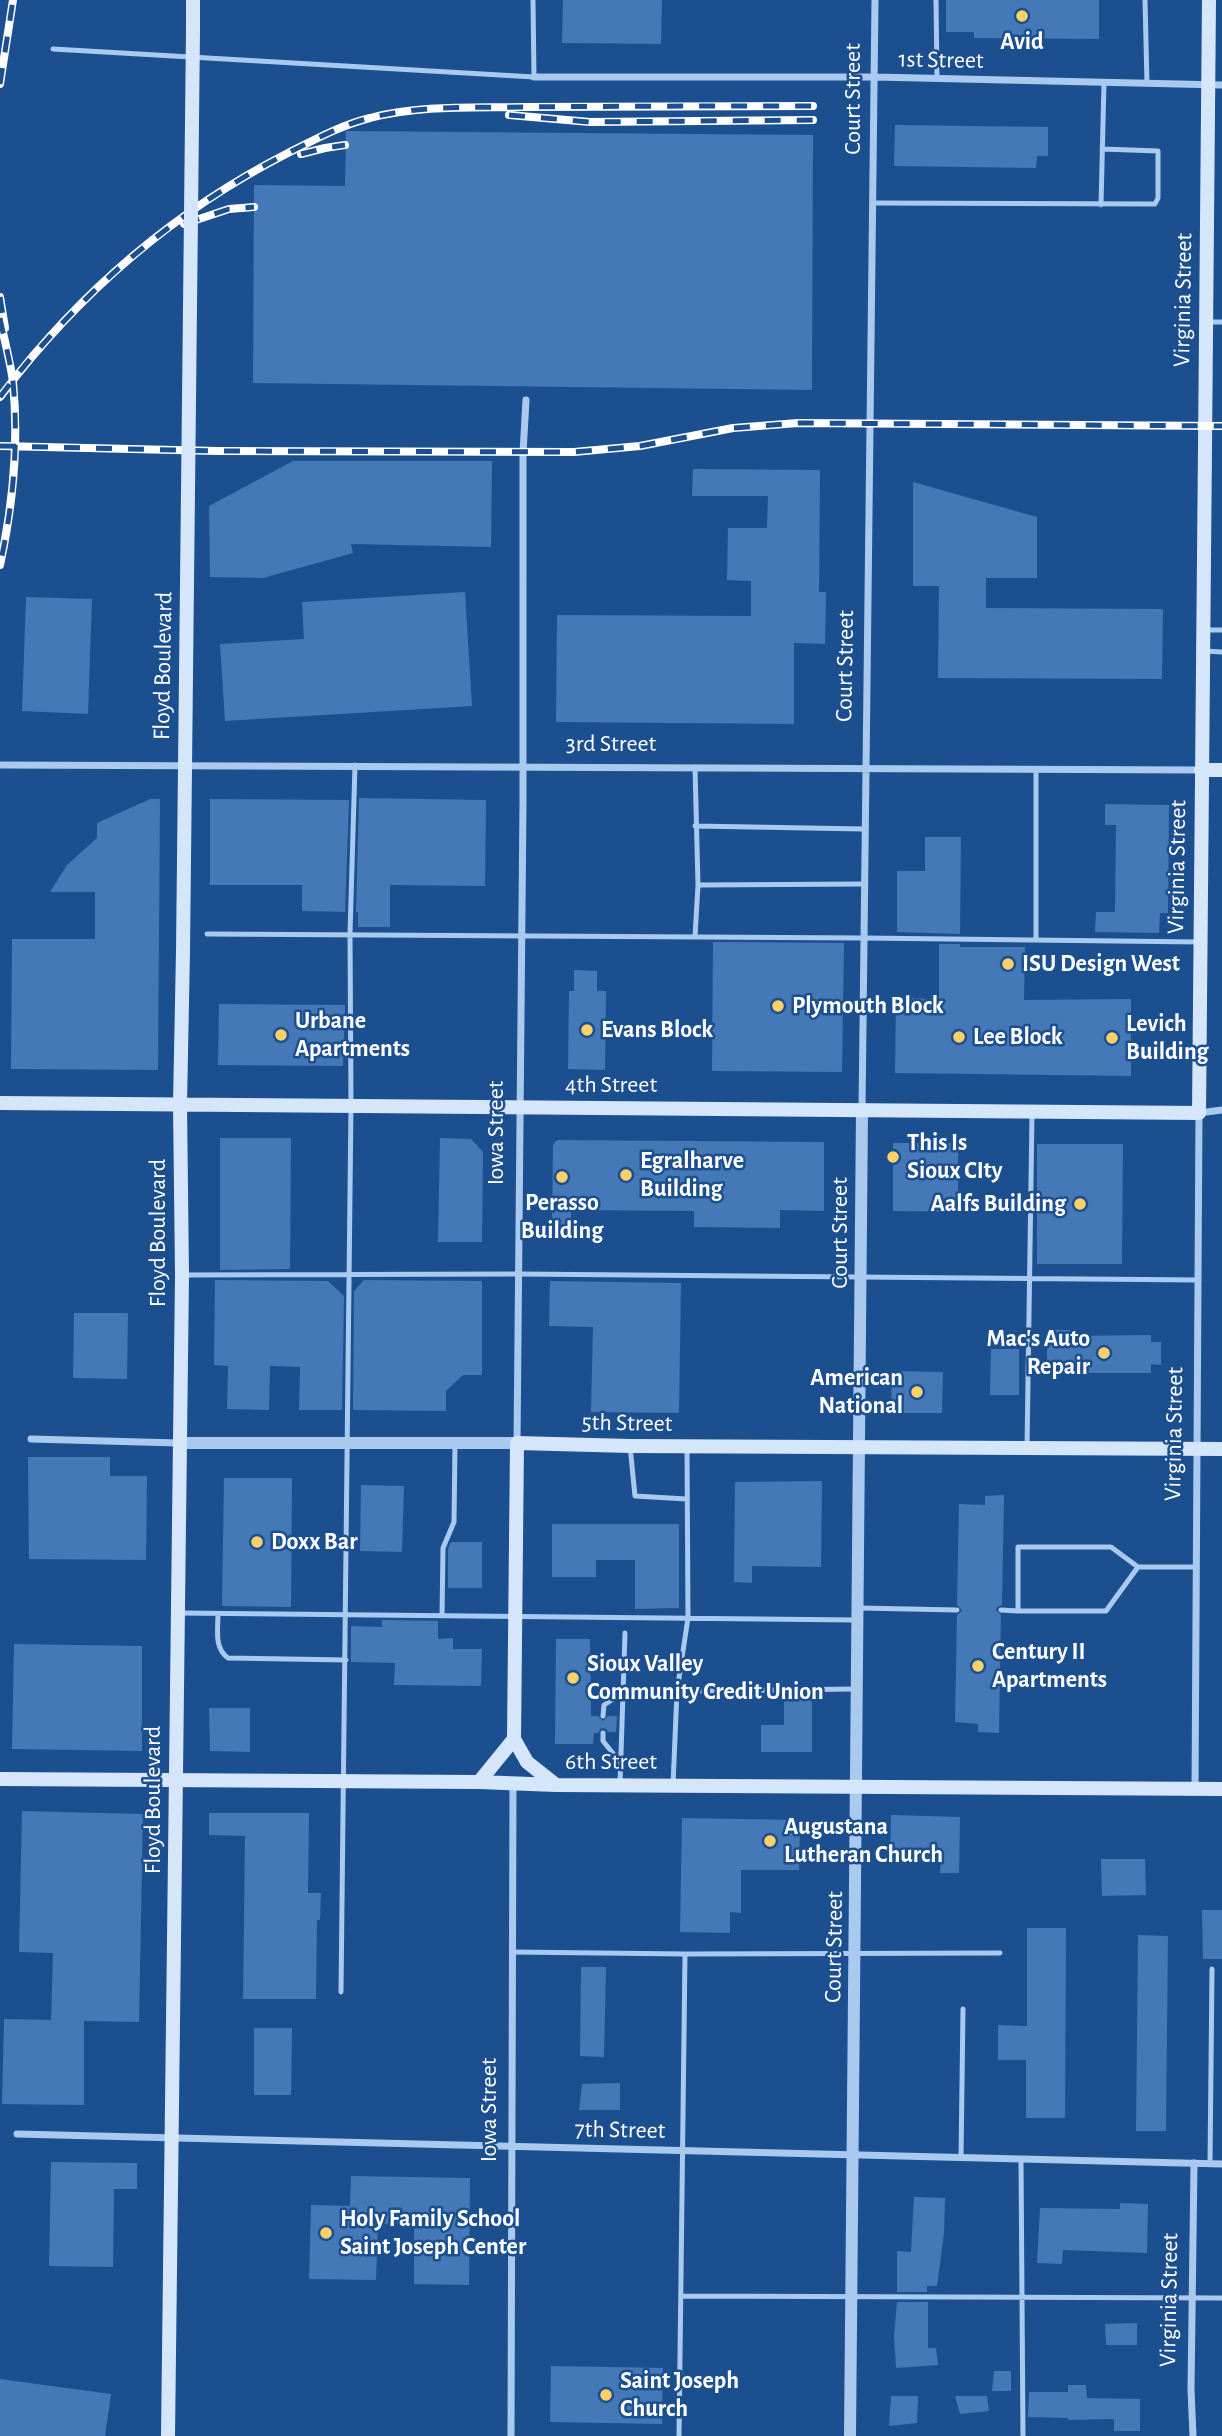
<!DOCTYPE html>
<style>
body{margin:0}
canvas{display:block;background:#1b4f8f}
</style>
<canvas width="1222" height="2436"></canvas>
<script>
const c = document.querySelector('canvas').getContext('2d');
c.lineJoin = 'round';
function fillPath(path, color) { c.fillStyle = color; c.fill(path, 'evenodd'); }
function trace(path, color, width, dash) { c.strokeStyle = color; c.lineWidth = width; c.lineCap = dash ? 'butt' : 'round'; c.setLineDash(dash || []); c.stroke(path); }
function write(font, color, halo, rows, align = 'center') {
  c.font = font + ' "Alegreya Sans",sans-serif'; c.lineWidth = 5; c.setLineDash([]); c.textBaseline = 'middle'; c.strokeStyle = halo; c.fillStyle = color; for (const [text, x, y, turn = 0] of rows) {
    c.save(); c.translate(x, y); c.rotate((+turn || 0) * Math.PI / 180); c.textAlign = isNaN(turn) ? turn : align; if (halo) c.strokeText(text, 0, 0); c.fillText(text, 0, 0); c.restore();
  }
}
fillPath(new Path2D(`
 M563 0H662L661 44 562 43Z
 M946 0H1099V39L974 38V32H946Z
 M895 125 1048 127V156H1037L1036 168 894 166Z
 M346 131 813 135 812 390 253 383 254 185 345 186Z
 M293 461H492L491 547 351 544 353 553 263 578 210 577 209 506Z
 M693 469 820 470 819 592H826L825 644 794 643V724L556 722 557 615 751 616V581L727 580 728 528H767L768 496H692Z
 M913 482 1037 517V578H986V608L1163 609 1162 679 938 678 939 586H913Z
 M465 592 472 706 225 721 220 644 304 639 302 602Z
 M26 597 92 599 88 714 22 711Z
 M359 798 486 800 485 886 390 885V927H358V912H356Z
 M150 799H160L158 1070 11 1069 12 939H95V892H50L67 865 97 838V823Z
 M210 799 349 800 345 912 302 911V885H210Z
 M1105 804 1169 805 1168 913H1160L1159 933 1095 932 1096 912H1115L1116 825H1105Z
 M925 837H961L960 934 897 932V871H925Z
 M713 942 844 943 842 1072 712 1071Z
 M939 944H960V947H1025L1024 1000 1131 999V1076L895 1073 896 998 939 999Z
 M574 970 597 971V991H606L605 1070 568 1069 569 991H574Z
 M219 1004 345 1005 343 1066 218 1065Z
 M220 1138H291L290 1269 220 1270Z
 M440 1138 471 1139 483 1152 482 1242H438Z
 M557 1140 824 1142V1211L780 1210V1228L694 1227V1211L571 1210V1226H552L553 1145Z
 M893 1143H958V1212L893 1211Z
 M1037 1144H1123L1122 1264H1037Z
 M215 1280 328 1281 344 1296 342 1410H299L300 1367 270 1366 269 1410 227 1409 228 1366 214 1365Z
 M364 1280 482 1281V1375H463L446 1391V1411L353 1410 354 1291Z
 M550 1281 681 1283 679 1413 591 1412 593 1327 549 1326Z
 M74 1313H128L127 1379 73 1378Z
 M1047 1330H1072V1336L1151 1335V1342H1161V1365L1151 1364V1373H1074V1368H1047Z
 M991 1349H1019V1395H990Z
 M892 1371 943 1372 942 1413H891Z
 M28 1457H110V1476H147L146 1560 29 1559Z
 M224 1478H292L291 1607 222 1606Z
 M822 1481 821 1567 752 1566V1583L734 1582 735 1482Z
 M361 1485 404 1486 402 1552 360 1551Z
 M1004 1495 1002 1605 997 1607 996 1610 1001 1615 999 1733 978 1732V1724L955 1722 957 1615 962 1611 957 1605 959 1504 985 1505V1496Z
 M552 1524H679V1608L635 1609V1560H596V1577H552Z
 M451 1542H482V1588H448V1549Z
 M382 1620 438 1621V1639L453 1638V1649H482L481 1686 394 1685 395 1663 351 1662V1626L382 1627Z
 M556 1639H590L591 1716H598L603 1721 608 1716H617L616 1732H608L606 1729 601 1728 598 1733H594L593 1744H555Z
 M14 1644 142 1646V1751L12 1749Z
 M784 1699H812V1752H761V1725H784Z
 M209 1708H250V1752L210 1751Z
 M22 1811 143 1814 139 2022 84 2021V2105L2 2104 4 2019 51 2020 53 1953 19 1952Z
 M209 1813H309L308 1893H321L320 1920H317L316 1999H243L245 1836 209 1835Z
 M891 1815 960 1817 959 1873H940L941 1861 890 1860Z
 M682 1818 800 1820 799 1870H741V1913L730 1912V1933L680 1932Z
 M1101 1859H1145L1146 1895 1102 1896Z
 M1202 1910H1222V1959H1203Z
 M1027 1928H1066L1065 2118H1026V2060H998V2025L1027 2026Z
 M1138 1935 1168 1936 1166 2131H1136Z
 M581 1967H606L604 2057 580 2056Z
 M254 2028H292L291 2095H254Z
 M620 2083V2110H579L582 2084Z
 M51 2162 137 2163V2189H114L113 2267 49 2266Z
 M351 2176 470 2178 469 2285 414 2284V2223L378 2224 376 2280 309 2279 311 2205 350 2206Z
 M914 2197 945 2198 944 2233 937 2286H927V2292H897V2251L911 2252Z
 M1120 2203 1148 2204 1147 2253 1063 2250 1062 2264 1037 2263 1040 2208 1120 2209Z
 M897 2302H928V2348H936L938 2365 896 2368 894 2336Z
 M1137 2323V2345H1106L1105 2324Z
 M551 2366 663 2368 662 2424 550 2422Z
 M994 2371H1011V2391H992Z
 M0 2379 111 2394 105 2436H0Z
 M1068 2385H1086L1087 2398 1140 2399V2431H1114V2419L1068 2420V2418L1028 2417 1029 2392H1068Z
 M891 2396H918L917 2423 889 2426Z
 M955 2396H987L989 2411 960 2414Z`), '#4478b7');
trace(new Path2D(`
 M936 0 937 79
 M1145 0 1147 84
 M53 49 534 77 533 0
 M874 203 1155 204 1158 198V151L1102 149
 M1101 205 1104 83
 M1208 322H1222
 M1204 630H1222
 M1204 651 1222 652
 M695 767 698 885
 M1036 769V940
 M695 826 864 829
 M207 934 864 938 1199 942
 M695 937 698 885 864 884
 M183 1275 518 1274 1199 1280
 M630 1446 635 1496 686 1499
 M1027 1448 1032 1115
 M1138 1567 1106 1611H1018V1547H1111L1138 1567H1196
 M859 1608 957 1610
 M1001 1610 1018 1611
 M180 1613 856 1620
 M218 1614C218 1630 214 1648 228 1658L346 1660
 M442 1616 443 1548 454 1522 455 1444
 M603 1716 604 1705 624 1692 855 1689
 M603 1733V1741L620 1762
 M620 1784 625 1633
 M673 1785 677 1691 688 1618 687 1446
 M512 1952 685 1954 1000 1953
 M341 1992 351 1104 350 933 355 765
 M961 2158 963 2009
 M1021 2159 1023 2436
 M1210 2164 1212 1969
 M681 2296 1222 2298
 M679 2436 685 1954`), '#a9c9ee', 5);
trace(new Path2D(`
 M534 77H875L1222 85
 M0 765 1201 770
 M862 1110 875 0
 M31 1439 178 1443
 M517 1443 523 801V453L526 400
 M1195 1789 1199 1113 1222 1110
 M17 2134 1222 2164
 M511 2436 513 1785
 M1193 2436 1191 2390 1194 2163`), '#a9c9ee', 7);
trace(new Path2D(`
 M178 1443H517
 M850 2436 862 1110`), '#a9c9ee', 12);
trace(new Path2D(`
 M193 30V0
 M1201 770H1222
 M0 1103 1199 1113 1209 0
 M479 1782 556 1785 1222 1789
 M479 1782 514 1739
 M556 1785 527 1762 514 1739 517 1443 630 1446 1222 1449
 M168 2436 182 1275 180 1104 183 951`), '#d6e6fa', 14);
const rail = new Path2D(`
 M0 84 13 0
 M509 115 590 122 813 120
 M301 154 325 148 345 145
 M184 224 229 209 254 207
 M0 297 5 328
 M0 318C4 339 10 360 13 382 19 444 13 505 0 565
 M0 397C77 295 174 211 288 153 314 140 341 125 370 118 419 105 472 108 523 107 619 106 716 106 813 106
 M0 446 218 451 574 452 640 446 733 428 798 423 1222 426`);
trace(rail, '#fff', 8);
trace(rail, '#1b4f8f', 5, [16]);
trace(new Path2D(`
 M183 951 193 30
 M0 1779 479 1782`), '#d6e6fa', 14);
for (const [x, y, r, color] of [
 [1022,16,7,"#ffd166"],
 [1008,964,7,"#ffd166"],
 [778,1006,7,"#ffd166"],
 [587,1030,7,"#ffd166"],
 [281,1035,7,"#ffd166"],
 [959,1037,7,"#ffd166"],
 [1112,1038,7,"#ffd166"],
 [893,1157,7,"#ffd166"],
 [626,1175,7,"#ffd166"],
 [562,1177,7,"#ffd166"],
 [1080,1204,7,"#ffd166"],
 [1104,1353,7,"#ffd166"],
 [917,1392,7,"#ffd166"],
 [257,1542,7,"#ffd166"],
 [978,1666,7,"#ffd166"],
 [573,1678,7,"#ffd166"],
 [770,1841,7,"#ffd166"],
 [326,2233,7,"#ffd166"],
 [606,2395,7,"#ffd166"]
]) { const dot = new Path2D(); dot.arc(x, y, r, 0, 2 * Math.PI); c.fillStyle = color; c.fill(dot); trace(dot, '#1b4f8f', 2.5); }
write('bold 24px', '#fff', '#1b4f8f', [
 ["Avid",1022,42,"center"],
 ["ISU Design West",1022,964],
 ["Plymouth Block",792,1006],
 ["Urbane",295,1021],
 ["Apartments",295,1049],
 ["Levich",1126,1024],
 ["Building",1126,1052],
 ["Evans Block",601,1030],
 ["Lee Block",973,1037],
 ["This Is",907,1143],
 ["Sioux CIty",907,1171],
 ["Egralharve",640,1161],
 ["Building",640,1189],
 ["Perasso",562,1203,"center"],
 ["Building",562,1231,"center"],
 ["Aalfs Building",1066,1204,"right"],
 ["Mac's Auto",1090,1339,"right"],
 ["Repair",1090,1367,"right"],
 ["American",903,1378,"right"],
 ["National",903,1406,"right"],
 ["Doxx Bar",271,1542],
 ["Century II",992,1652],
 ["Apartments",992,1680],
 ["Sioux Valley",587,1664],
 ["Community Credit Union",587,1692],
 ["Augustana",784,1827],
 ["Lutheran Church",784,1855],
 ["Holy Family School",340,2219],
 ["Saint Joseph Center",340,2247],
 ["Saint Joseph",620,2381],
 ["Church",620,2409]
], 'left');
write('24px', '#fff', '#1b4f8f', [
 ["1st Street",941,60,1],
 ["Court Street",853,99,-90],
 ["Virginia Street",1183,300,-89],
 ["Floyd Boulevard",163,666,-89],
 ["Court Street",845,666,-89],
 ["3rd Street",611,744],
 ["Virginia Street",1177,867,-89],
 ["4th Street",611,1085],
 ["Iowa Street",496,1133,-90],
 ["Floyd Boulevard",158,1233,-90],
 ["Court Street",840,1233,-90],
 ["5th Street",627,1423,1],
 ["Virginia Street",1174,1434,-89],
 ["6th Street",611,1762],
 ["Floyd Boulevard",153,1800,-90],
 ["Court Street",834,1947,-89],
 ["Iowa Street",489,2110,-90],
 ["7th Street",620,2130,1],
 ["Virginia Street",1169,2300,-89]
]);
</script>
